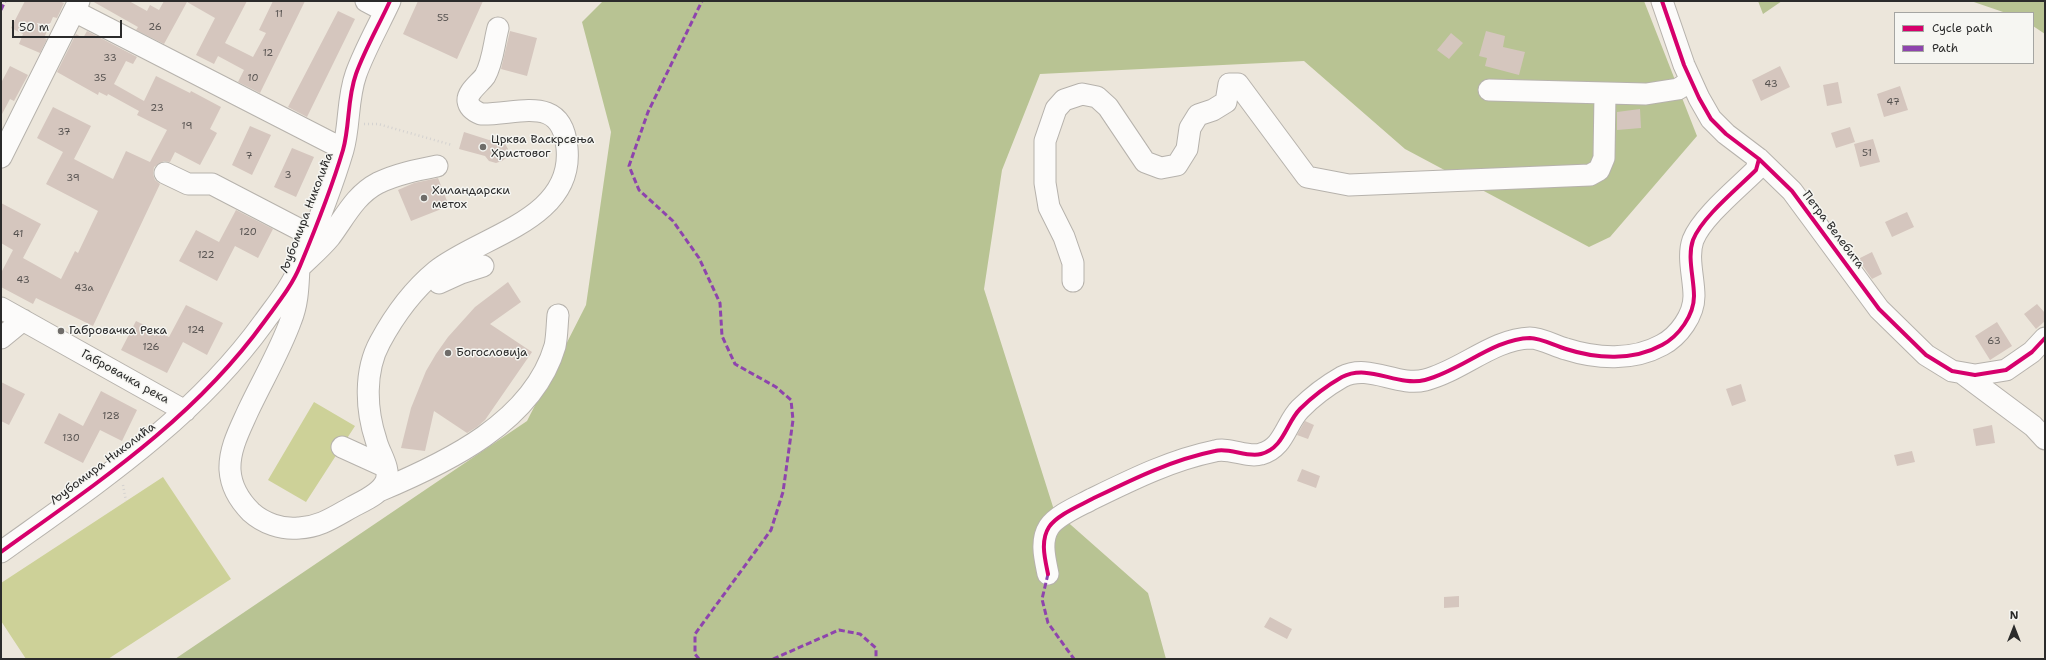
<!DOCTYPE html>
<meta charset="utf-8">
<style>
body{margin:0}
#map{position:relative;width:2046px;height:660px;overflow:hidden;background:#ece6db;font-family:"Shantell Sans",sans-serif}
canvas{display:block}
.frame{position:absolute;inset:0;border:2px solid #2b2b2b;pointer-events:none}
.legend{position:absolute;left:1894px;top:12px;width:140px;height:52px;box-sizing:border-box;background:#f6f6f2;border:1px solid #a5a5a2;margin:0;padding:5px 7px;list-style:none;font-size:12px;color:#2b2b2b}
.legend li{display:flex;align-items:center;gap:8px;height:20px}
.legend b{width:20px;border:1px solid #a5a5a2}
.north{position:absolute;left:1994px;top:608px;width:40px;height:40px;-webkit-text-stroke:3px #f6f6f2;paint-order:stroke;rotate:0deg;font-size:11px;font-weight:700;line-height:16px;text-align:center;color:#2b2b2b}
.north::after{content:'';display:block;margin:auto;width:14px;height:18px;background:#2b2b2b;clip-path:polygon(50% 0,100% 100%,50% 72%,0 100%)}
.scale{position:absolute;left:12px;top:20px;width:110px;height:18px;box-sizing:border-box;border:2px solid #2b2b2b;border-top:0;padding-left:5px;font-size:12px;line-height:14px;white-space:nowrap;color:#2b2b2b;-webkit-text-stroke:3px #f6f6f2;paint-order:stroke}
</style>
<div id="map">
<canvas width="2046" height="660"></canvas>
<div class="frame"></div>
<ul class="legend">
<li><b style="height:5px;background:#d6006c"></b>Cycle path</li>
<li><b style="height:5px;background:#8e44ad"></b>Path</li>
</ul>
<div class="north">N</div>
<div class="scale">50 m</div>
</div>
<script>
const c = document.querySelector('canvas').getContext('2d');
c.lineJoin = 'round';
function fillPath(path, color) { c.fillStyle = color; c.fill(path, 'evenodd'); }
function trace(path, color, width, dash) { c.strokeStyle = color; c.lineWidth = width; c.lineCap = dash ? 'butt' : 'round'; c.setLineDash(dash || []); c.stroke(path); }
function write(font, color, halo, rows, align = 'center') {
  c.font = font + ' "Shantell Sans",sans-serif'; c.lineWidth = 3; c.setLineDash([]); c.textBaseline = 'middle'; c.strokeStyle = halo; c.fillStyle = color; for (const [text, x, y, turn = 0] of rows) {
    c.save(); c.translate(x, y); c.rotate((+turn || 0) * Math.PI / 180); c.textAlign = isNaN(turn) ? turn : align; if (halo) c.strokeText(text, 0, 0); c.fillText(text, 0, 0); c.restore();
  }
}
fillPath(new Path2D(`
 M314 402 355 426 306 502 268 480Z
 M163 477 231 579 108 659H26L1 621V583Z`), '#cdd198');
fillPath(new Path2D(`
 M603 1H1644L1697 136 1610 237 1589 247 1405 149 1304 61 1040 74 1002 170 984 289 1054 510 1148 593 1166 659H175L527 421 586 305 611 132 582 22Z
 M1758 1H1782L1763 14Z
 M1971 1H2045V34L2033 26V13H2006Z`), '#b8c393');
fillPath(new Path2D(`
 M25 1H59L64 3 57 18 53 17 44 38 47 39 40 53 19 44 23 34 11 28Z
 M92 1H129L147 11 150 5 159 10 164 1H247L225 43 253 57 266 33 259 30 273 1H305L260 93 238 82 244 70 218 56 214 64 196 55 215 18 187 2 164 44 136 30 138 27Z
 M418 1H483L457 59 403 34Z
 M338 11 355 19 307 117 288 107Z
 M87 31 137 57 133 64 126 61 114 84 144 101 156 76 190 93 191 91 221 107 210 129 217 133 200 165 175 152 170 162 164 161 154 167 153 174 155 180 160 184 93 326 36 298 33 304 1 287V273L13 250 1 243V203L41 224 23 258 61 279 75 251 78 253 98 211 46 184 63 152 37 138 53 107 91 126 74 159 113 179 126 151 150 162 167 130 137 115 139 111 108 94 107 96 99 92 98 95 57 72 76 34 83 38Z
 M510 31 537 38 527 76 501 69Z
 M1486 31 1505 36 1503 47 1525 52 1519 75 1485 66 1487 58 1479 56Z
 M1451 33 1463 43 1449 59 1437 50Z
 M10 66 28 75 14 101 10 99 1 116V83Z
 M1780 66 1790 87 1761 101 1752 80Z
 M1838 82 1842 103 1827 106 1823 85Z
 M1900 86 1908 110 1884 117 1877 94Z
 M1640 109 1641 128 1617 130V112Z
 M250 126 271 135 252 175 232 165Z
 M1850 127 1855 142 1836 148 1831 133Z
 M464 132 489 140 498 138 503 140 508 149 506 158 502 161 496 163 489 161 485 156 459 149Z
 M1873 139 1880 162 1860 167 1854 144Z
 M292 148 314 157 296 197 274 187Z
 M438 178 449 206 411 221 398 190 414 183Z
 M236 210 273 229 258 258 235 246 217 281 179 261 196 230 219 242Z
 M1907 212 1914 227 1892 237 1885 222Z
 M1872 252 1882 274 1872 279 1858 259Z
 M508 282 521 302 490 324 532 352 485 420 477 427 467 433 434 411 425 451 401 448 411 408 426 371 436 354 448 337 475 307Z
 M2037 304 2045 313V321L2036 329 2024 314Z
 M186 305 223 323 207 355 183 342 167 373 121 350 136 321 169 337Z
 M1997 322 2012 346 1990 360 1975 336Z
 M1 382 25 394 9 425 1 421Z
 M1741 384 1746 401 1732 406 1726 389Z
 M101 391 137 410 122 441 100 430 83 463 44 443 59 413 83 426Z
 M1305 421 1314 425 1308 439 1297 435Z
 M1992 425 1995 443 1976 446 1973 429Z
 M1912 451 1915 462 1897 466 1894 455Z
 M1302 469 1320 476 1316 488 1297 481Z
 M1459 596V607L1444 608V597Z
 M1270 617 1292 629 1287 639 1264 627Z`), '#d5c6be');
const minor = new Path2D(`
 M366 1 385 11
 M1662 1 1684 65 1699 98 1711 119 1726 134 1759 159 1792 191 1879 309 1926 355 1952 371 1975 375 2006 370 2032 352 2045 338
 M74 11 343 149
 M1489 90 1646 94 1678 89 1691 81
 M1 157 79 1
 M437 166C417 170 397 174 378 183 355 195 345 217 330 237 321 248 309 258 299 268 298 285 298 303 291 320 280 351 262 381 248 411 240 429 229 449 230 470 231 486 239 500 251 512 263 523 282 530 299 528 320 527 334 517 352 507 363 501 381 494 386 481 391 468 379 453 376 440 366 410 364 371 380 342 394 316 413 290 436 271 480 236 574 220 567 148 562 93 518 115 481 114 476 112 469 108 468 101 467 92 480 83 485 76 493 62 494 43 498 28
 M165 173 188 184H212L312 236
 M1073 281V263L1064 237 1049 207 1045 183V141L1056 109 1064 100 1082 94 1097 97 1108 107 1145 162 1161 168 1177 165 1187 149 1190 128 1198 115 1213 110 1226 102 1229 84H1238L1307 177 1349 185 1590 175 1599 170 1604 158 1605 94
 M439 283 461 273 483 266
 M1 308 185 411
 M1 338 23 320
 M1962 373 2033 426 2045 439
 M342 447 386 467
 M379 491C446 463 533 422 555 346 557 337 557 325 558 315
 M1 552C97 483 194 419 264 322 277 304 292 286 300 266 315 230 332 187 343 150 350 125 347 99 356 74 365 49 379 25 390 1
 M1048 574C1045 559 1040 541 1049 527 1057 515 1079 506 1092 499 1131 480 1171 460 1215 451 1229 447 1247 458 1261 454 1284 448 1286 423 1300 409 1312 397 1328 385 1342 377 1369 363 1397 387 1425 380 1461 371 1493 339 1530 338 1541 338 1555 346 1566 349 1597 359 1633 361 1662 345 1679 336 1694 315 1694 296 1694 278 1687 257 1693 240 1702 217 1738 188 1756 170L1759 159`);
trace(minor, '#b6b2ac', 23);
trace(new Path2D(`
 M364 124H378L452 145
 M123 485 126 501`), '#d4d2d0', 2.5, [1, 3]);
trace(minor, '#fcfbfa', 21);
trace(new Path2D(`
 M1 10 5 1
 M1048 574 1042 599 1048 623 1074 659
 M699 659 695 654V634L771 530 783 492 793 420 791 400 776 387 735 364 722 336 720 303 699 258 673 221 639 190 629 166 648 112 702 1
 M773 659 839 630 860 634 876 648V659`), '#8e44ad', 3, [6, 3]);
trace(new Path2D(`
 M1662 1 1684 65 1699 98 1711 119 1726 134 1759 159 1792 191 1879 309 1926 355 1952 371 1975 375 2006 370 2032 352 2045 338
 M1 552C97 483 194 419 264 322 277 304 292 286 300 266 315 230 332 187 343 150 350 125 347 99 356 74 365 49 379 25 390 1
 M1048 574C1045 559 1040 541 1049 527 1057 515 1079 506 1092 499 1131 480 1171 460 1215 451 1229 447 1247 458 1261 454 1284 448 1286 423 1300 409 1312 397 1328 385 1342 377 1369 363 1397 387 1425 380 1461 371 1493 339 1530 338 1541 338 1555 346 1566 349 1597 359 1633 361 1662 345 1679 336 1694 315 1694 296 1694 278 1687 257 1693 240 1702 217 1738 188 1756 170L1759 159`), '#d6006c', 4);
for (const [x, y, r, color] of [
 [483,147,4,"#6f6c69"],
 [424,198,4,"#6f6c69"],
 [61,331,4,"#6f6c69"],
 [448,353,4,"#6f6c69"]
]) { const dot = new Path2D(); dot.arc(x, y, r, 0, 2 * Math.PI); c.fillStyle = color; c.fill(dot); trace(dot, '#f6f6f2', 1.5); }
write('10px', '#565250', null, [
 ["11",279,14],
 ["55",443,18],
 ["26",155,27],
 ["12",268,53],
 ["33",110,58],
 ["35",100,78],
 ["10",253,78],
 ["43",1771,84],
 ["47",1893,102],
 ["23",157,108],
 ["19",187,126],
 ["37",64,132],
 ["51",1867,153],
 ["7",249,156],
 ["3",288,175],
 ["39",73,178],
 ["120",248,232],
 ["41",18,234],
 ["122",206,255],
 ["43",23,280],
 ["43a",84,288],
 ["124",196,330],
 ["63",1994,341],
 ["126",151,347],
 ["128",111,416],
 ["130",71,438]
]);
write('12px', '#2b2b2b', '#f6f6f2', [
 ["Црква Васкрсења",491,140],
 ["Христовог",491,154],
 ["Хиландарски",432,191],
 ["метох",432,205],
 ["Габровачка Река",69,331],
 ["Богословија",456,353]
], 'left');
write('12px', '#2b2b2b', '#f6f6f2', [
 ["Љубомира Николића",307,213,-69],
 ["Петра Велебита",1833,230,53],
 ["Габровачка река",125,377,29],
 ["Љубомира Николића",103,464,-37]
]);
</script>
